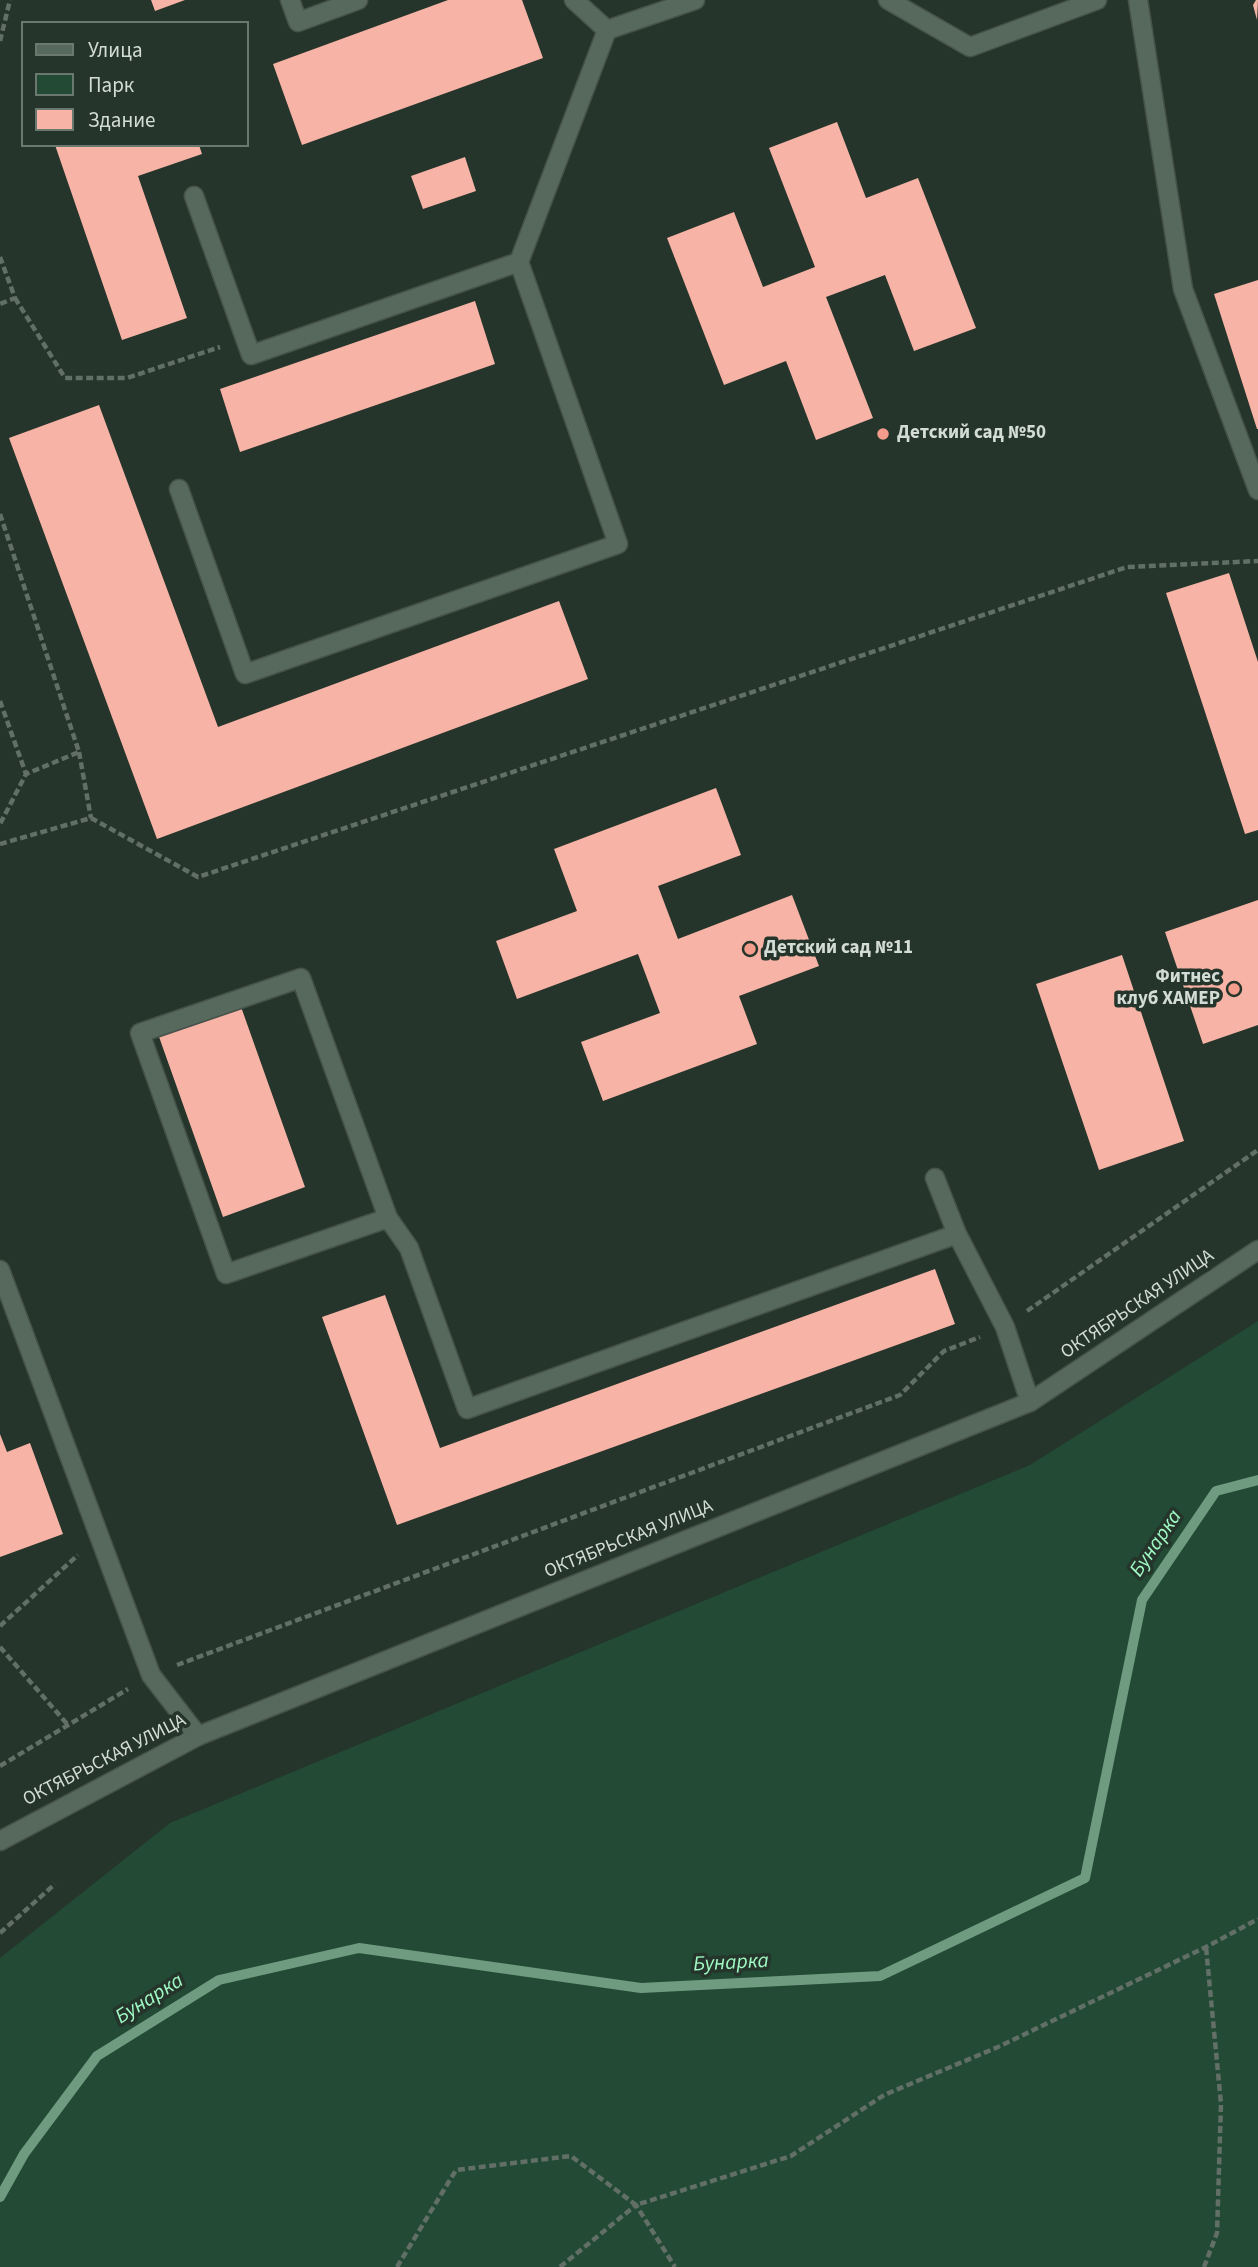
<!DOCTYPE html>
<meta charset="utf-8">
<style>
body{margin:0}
#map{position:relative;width:1258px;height:2267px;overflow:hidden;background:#25352b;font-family:"Source Sans 3",sans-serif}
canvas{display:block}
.legend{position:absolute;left:21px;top:21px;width:228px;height:126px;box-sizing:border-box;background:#25352b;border:2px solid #6b786f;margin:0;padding:9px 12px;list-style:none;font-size:21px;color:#d3dcd6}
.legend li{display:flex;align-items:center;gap:14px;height:35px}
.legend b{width:35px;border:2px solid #6b786f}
</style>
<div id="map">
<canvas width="1258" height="2267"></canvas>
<ul class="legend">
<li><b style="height:9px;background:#57685d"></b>Улица</li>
<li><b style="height:19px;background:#224a34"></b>Парк</li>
<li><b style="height:19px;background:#f7b3a5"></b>Здание</li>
</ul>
</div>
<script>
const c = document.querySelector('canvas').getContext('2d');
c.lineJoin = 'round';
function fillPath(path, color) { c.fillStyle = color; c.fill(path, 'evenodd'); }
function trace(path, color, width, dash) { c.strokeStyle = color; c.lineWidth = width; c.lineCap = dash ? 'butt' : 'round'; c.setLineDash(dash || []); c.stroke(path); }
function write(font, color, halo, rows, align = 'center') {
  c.font = font + ' "Source Sans 3",sans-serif'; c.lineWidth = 7; c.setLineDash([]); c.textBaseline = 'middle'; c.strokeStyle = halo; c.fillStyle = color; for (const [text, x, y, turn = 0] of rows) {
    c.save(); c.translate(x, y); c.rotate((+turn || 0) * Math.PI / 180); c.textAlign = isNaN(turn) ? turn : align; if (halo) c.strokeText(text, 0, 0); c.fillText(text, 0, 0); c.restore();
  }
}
fillPath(new Path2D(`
 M1258 1321V2267H0V1958L170 1823 1030 1465Z`), '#224a34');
trace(new Path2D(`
 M0 2197 24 2154 97 2056 219 1980 359 1948 641 1988 880 1976 1085 1878 1142 1600 1216 1491 1258 1480`), '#6f9b81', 10);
fillPath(new Path2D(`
 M151 0H185L155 11Z
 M448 0H522L543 58 302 145 273 64Z
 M1256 0H1258L1257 20 1253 5Z
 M837 122 866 198 918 178 976 328 914 351 885 275 826 297 873 418 816 440 786 361 724 385 667 238 734 212 763 287 815 267 769 148Z
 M55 145H199L202 154 138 176 187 318 122 340Z
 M465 157 476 191 423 209 411 176Z
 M1258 280V429H1257L1214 294Z
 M475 301 495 364 240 452 220 389Z
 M99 405 218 727 559 601 588 679 157 839 9 438Z
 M1229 573 1258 662V830L1245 834 1166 593Z
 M716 788 741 855 658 886 678 939 792 895 819 966 739 996 757 1044 603 1101 581 1042 660 1013 638 954 517 999 496 941 577 911 554 849Z
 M1258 900V1025L1203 1044 1165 932Z
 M1122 955 1184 1141 1099 1170 1036 984Z
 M240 1004 305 1187 223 1217 158 1034Z
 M935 1269 955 1324 397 1525 322 1317 385 1295 440 1448Z
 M0 1434 7 1452 30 1443 63 1534 0 1557Z`), '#f7b3a5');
const lane = new Path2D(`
 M290 0 298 22 358 0
 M574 0 607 30 695 0
 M888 0 970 47 1097 0
 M1138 0 1183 289 1258 490
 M194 196 251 355 519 262 607 30
 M179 489 245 674 618 544 519 262
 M935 1178 957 1234
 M388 1218 226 1274 140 1033 301 978 388 1218 409 1248 467 1409 957 1234 1005 1327 1030 1402
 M0 1270 151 1675 198 1736`);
const secondary = new Path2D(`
 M0 1841 198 1736 1030 1402 1258 1250`);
trace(lane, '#45524a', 21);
trace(secondary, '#45524a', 21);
trace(new Path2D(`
 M0 41 10 0
 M0 257 15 298 0 304
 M15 298 65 378H127L220 347
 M0 514 79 752 26 774
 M0 701 26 774 0 824
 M79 752 91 818
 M0 844 91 818 198 877 1127 567 1258 561
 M1027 1311 1258 1150
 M0 1626 78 1555
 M0 1647 68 1725
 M177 1665 900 1395 944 1351 980 1337
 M0 1766 128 1689
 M0 1933 55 1884
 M397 2267 456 2170 571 2156 636 2205 791 2156 884 2095 998 2047 1206 1947 1258 1919
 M560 2267 636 2205 675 2267
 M1204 2267 1217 2233 1221 2104 1206 1947`), '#626f67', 4.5, [7, 3.5]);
trace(lane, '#57685d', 18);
trace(secondary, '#57685d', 18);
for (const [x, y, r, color] of [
 [883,434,7,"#f49d8c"],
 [750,949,7,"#f49d8c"],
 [1234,989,7,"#f49d8c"]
]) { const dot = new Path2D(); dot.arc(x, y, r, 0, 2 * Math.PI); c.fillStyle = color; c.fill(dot); trace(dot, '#25352b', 2.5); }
write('bold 19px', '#d3dcd6', '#25352b', [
 ["Детский сад №50",897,434],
 ["Детский сад №11",764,949],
 ["Фитнес",1220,978,"right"],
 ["клуб ХАМЕР",1220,1000,"right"]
], 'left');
write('19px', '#d3dcd6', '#25352b', [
 ["ОКТЯБРЬСКАЯ УЛИЦА",1138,1305,-34],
 ["ОКТЯБРЬСКАЯ УЛИЦА",629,1540,-22],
 ["ОКТЯБРЬСКАЯ УЛИЦА",105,1761,-27]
]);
write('italic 21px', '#a1fac5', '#25352b', [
 ["Бунарка",1157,1544,-56],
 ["Бунарка",731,1964,-3],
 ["Бунарка",150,2000,-32]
]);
</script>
